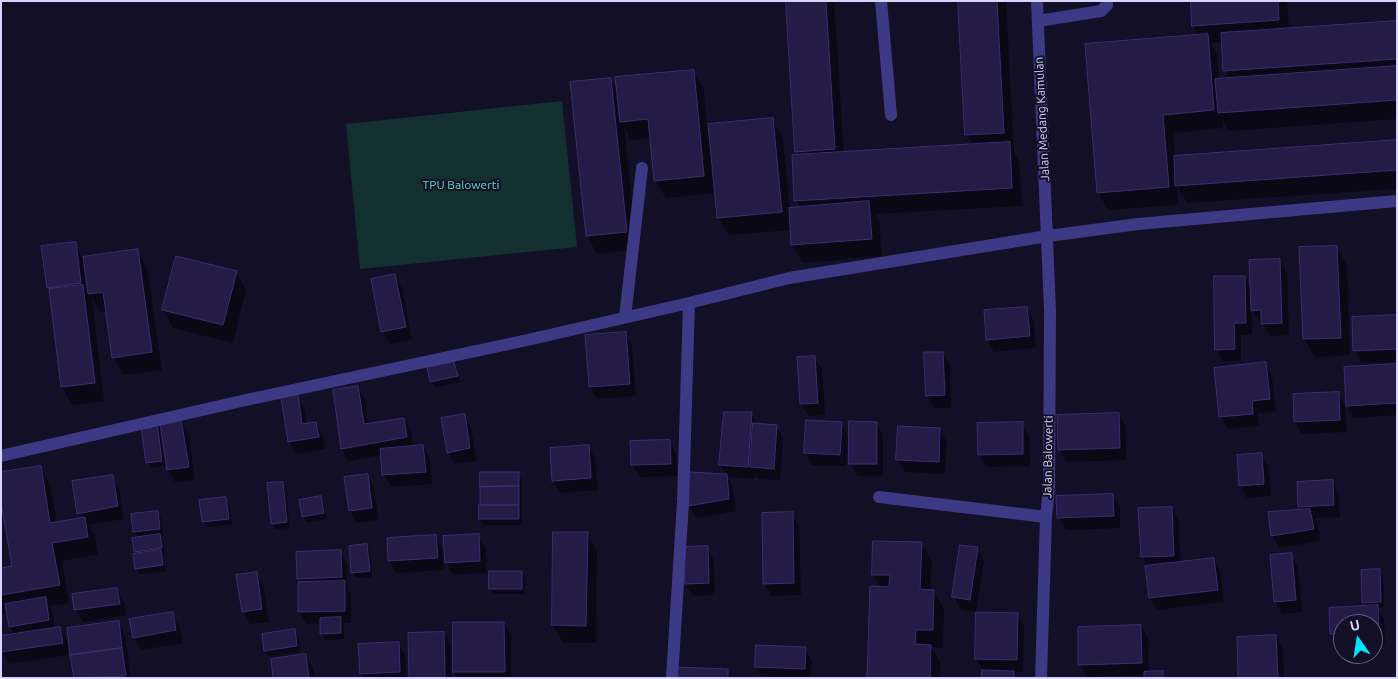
<!DOCTYPE html>
<style>
body{margin:0}
#map{position:relative;width:1398px;height:679px;overflow:hidden;background:#130f26;font-family:Ubuntu,sans-serif}
canvas{display:block}
.frame{position:absolute;inset:0;border:2px solid #d9d4ff;pointer-events:none}
.north{position:absolute;left:1333px;top:614px;width:50px;height:50px;box-sizing:border-box;background:#130f26;border:1px solid #625e7d;border-radius:50%;rotate:347deg;font-size:14px;font-weight:700;line-height:20px;text-align:center;color:#d9d4ff}
.north::after{content:'';display:block;margin:auto;width:18px;height:22px;background:#00e5ff;clip-path:polygon(50% 0,100% 100%,50% 72%,0 100%)}
</style>
<div id="map">
<canvas width="1398" height="679"></canvas>
<div class="frame"></div>
<div class="north">U</div>
</div>
<script>
const c = document.querySelector('canvas').getContext('2d');
c.lineJoin = 'round';
function fillPath(path, color) { c.fillStyle = color; c.fill(path, 'evenodd'); }
function trace(path, color, width, dash) { c.strokeStyle = color; c.lineWidth = width; c.lineCap = dash ? 'butt' : 'round'; c.setLineDash(dash || []); c.stroke(path); }
function write(font, color, halo, rows, align = 'center') {
  c.font = font + ' Ubuntu,sans-serif'; c.lineWidth = 4; c.setLineDash([]); c.textBaseline = 'middle'; c.strokeStyle = halo; c.fillStyle = color; for (const [text, x, y, turn = 0] of rows) {
    c.save(); c.translate(x, y); c.rotate((+turn || 0) * Math.PI / 180); c.textAlign = isNaN(turn) ? turn : align; if (halo) c.strokeText(text, 0, 0); c.fillText(text, 0, 0); c.restore();
  }
}
fillPath(new Path2D(`
 M562 101 577 247 360 269 346 124Z`), '#12302f');
fillPath(new Path2D(`
 M787 1H834L844 153 973 146 966 134 959 1H1006L1014 152 1019 161 1022 206 875 214 879 221 882 256 803 263 792 245 791 230 729 235 718 217 716 193 666 198 655 180 651 138 631 140 624 127 637 249 597 254 587 236 611 79 618 92 693 71 704 89 707 126 772 120 783 138 790 209 800 208 796 200 799 156 797 151Z
 M1192 1H1287L1289 30 1397 22V119L1229 131 1222 119 1223 128 1173 133 1175 157 1397 141V189L1187 203 1177 186 1178 205 1108 210 1098 192 1199 36 1193 26ZM1223 42 1225 70 1230 79 1219 80 1217 53 1211 43Z
 M75 243 82 258 137 250 147 268 162 370 123 375 113 357 107 311 100 312 92 299 104 401 72 405 62 387 50 292 48 287Z
 M1336 247 1347 265 1350 355 1315 357 1304 339 1301 249Z
 M1279 260 1287 273 1289 335 1270 336 1262 322 1260 323 1252 309V335H1241V361H1223L1216 349 1245 277 1252 289Z
 M236 272 246 290 233 343 173 328 163 310Z
 M394 276 402 288 412 340 390 344 383 332 372 280Z
 M1027 309 1034 321 1036 348 994 352 987 339Z
 M1397 316V362L1362 363 1355 351 1353 318Z
 M625 333 632 345 636 396 597 399 590 386Z
 M926 353H942L950 365 951 408H934L927 396Z
 M814 357 822 369 825 415 809 416 801 404 798 358Z
 M454 364 457 369 460 382 435 387 431 381Z
 M1265 364 1272 376 1276 411 1258 413 1259 426 1228 429 1221 417Z
 M1397 365V415L1354 418 1347 405Z
 M358 388 365 400 368 425 404 419 411 431 413 447 423 446 430 459 432 484 391 487 384 475 382 455 349 461 342 449Z
 M1338 393 1345 405 1347 432 1302 434 1295 422Z
 M297 396 304 408 307 425 316 423 323 436 325 449 296 454 289 442 282 398Z
 M752 414 758 425 776 426 783 438 780 480 758 479 755 473V479L727 477 733 488 736 511 696 518 689 506 727 475 720 465Z
 M1119 414 1126 427V460L1066 462 1059 449Z
 M464 415 471 428 477 461 455 464 448 452Z
 M180 420 188 432 195 480 175 482 168 470Z
 M841 423 848 436 846 466 812 465 805 452Z
 M850 423H876L883 435V476H858L850 464Z
 M1022 423 1029 436 1030 466 986 467 979 455Z
 M156 424 160 430 165 466 151 468 148 463Z
 M899 428 940 430 947 442 945 474 905 472 898 460Z
 M669 441 676 454 677 476 640 477 632 465V443Z
 M588 446 595 458 598 490 560 493 553 481Z
 M1261 454 1268 466 1271 496 1247 498 1240 486Z
 M40 467 50 485 57 524 82 519 78 513 112 476 119 488 124 519 88 525 95 537 98 554 62 561 69 603 50 606 52 611 55 629H60L67 641 69 655 9 664 2 651 15 635 10 627 8 613 1 614V569L13 567Z
 M481 474H518L522 480V525H483L480 519Z
 M367 475 374 488 379 520 357 523 350 510Z
 M1332 481 1339 494 1340 517 1314 518 1317 523 1320 541 1279 548 1272 536 1302 511 1300 507Z
 M282 483 285 489 290 528 276 529 273 524Z
 M1112 495 1120 507V528L1066 530 1059 517Z
 M320 497 324 503 326 519 307 522 303 516Z
 M225 498 229 504 232 524 207 527 203 521Z
 M1172 508 1179 520 1180 563 1213 559 1220 571 1224 602 1157 610 1150 597 1147 566 1142 557Z
 M158 512 161 518 163 535H160L163 541 165 554H162L166 571 140 574 136 568 137 554 135 552 138 538 134 532Z
 M792 514 799 526 801 595 771 596 764 583Z
 M587 533 597 551 596 643H563L553 625Z
 M435 536 442 549 444 570 396 573 389 561 388 539Z
 M478 536 486 548V573L453 575 446 562Z
 M921 543 932 561 930 591H934L944 609 943 648 931 647 941 664 940 678H868L881 588 873 574Z
 M367 545 370 551 372 577 356 578 353 573Z
 M707 547 714 560 715 595 693 596 686 583Z
 M977 549 984 561 976 612 961 610 954 597Z
 M340 552 347 564 348 589 351 595V623H344V639L325 640 322 634 321 624H307L299 612 301 583 298 578Z
 M1291 555 1298 567 1302 612 1282 614 1275 602Z
 M1379 570 1383 576 1384 607 1377 608 1384 619 1385 644 1373 645V624H1343V646H1339L1332 634 1330 609 1367 607 1364 602Z
 M522 572 525 578V594H493L490 588Z
 M256 573 263 585 269 622 250 624 243 612 238 576Z
 M117 589 124 602 126 616 83 622 76 609Z
 M172 613 179 626 183 643 141 650 134 638Z
 M977 613 1017 614 1024 626 1023 672H1013L1016 678H983L984 672 976 659Z
 M118 622 125 635 131 678H74Z
 M504 623 511 635V678H458L454 672Z
 M1141 626 1148 638 1149 673H1162L1165 678H1146L1145 675 1087 677 1080 664Z
 M295 631 298 637 300 652 269 656 265 650Z
 M444 633 451 645V678H410Z
 M1276 636 1283 648 1284 678H1239Z
 M398 643 405 655 406 678H363L361 674Z
 M805 648 812 661 811 678H762L756 667Z
 M306 656 313 668 314 678H275Z
 M728 671 732 678H676Z`), '#0007');
const building = new Path2D(`
 M786 1H826L835 149 795 152Z
 M958 1H997L1004 133 965 135Z
 M1191 1H1278L1279 20 1192 26Z
 M1397 21V59L1223 71 1221 33Z
 M1208 34 1214 110 1163 115 1169 187 1097 193 1085 44Z
 M1397 66V100L1218 113 1215 79Z
 M694 70 704 176 654 181 648 119 620 122 615 77Z
 M611 78 627 232 586 236 570 82Z
 M773 118 782 212 717 218 708 124Z
 M1397 140V170L1175 186 1174 156Z
 M1010 142 1012 188 794 201 792 155Z
 M869 201 872 239 791 245 789 208Z
 M76 242 81 283 47 288 41 246Z
 M1337 246 1341 338 1303 339 1299 247Z
 M138 249 152 352 112 358 103 292 88 294 83 257Z
 M176 256 237 271 223 325 162 310Z
 M1280 259 1282 323 1261 324V310L1251 311 1249 260Z
 M395 274 406 327 381 332 371 279Z
 M1214 276H1245L1246 323H1234L1235 349 1215 350Z
 M83 285 95 383 61 387 49 289Z
 M1027 307 1030 336 986 340 984 310Z
 M1397 315V349L1353 351 1352 317Z
 M626 332 630 384 589 387 585 335Z
 M924 352H943L945 395 926 396Z
 M815 356 818 403 800 404 797 357Z
 M454 362 458 376 430 382 427 368Z
 M1266 362 1270 399 1252 401 1253 414 1219 417 1214 368Z
 M1397 364V403L1346 406 1344 367Z
 M358 386 364 424 404 418 407 437 341 449 333 390Z
 M1339 392 1340 420 1294 422 1293 394Z
 M298 394 302 424 316 422 319 437 288 442 281 397Z
 M724 412H752L748 467 719 465Z
 M1119 413 1120 448 1058 450 1057 415Z
 M465 414 470 448 447 453 441 418Z
 M181 419 189 467 167 470 160 422Z
 M806 420 842 422 840 455 804 453Z
 M849 421 877 422V464H849Z
 M1023 422V454L978 455 977 423Z
 M157 423 162 461 146 463 141 426Z
 M753 423 777 425 774 469 750 467Z
 M898 426 940 428 939 462 896 460Z
 M670 440 671 464 631 465 630 441Z
 M423 445 426 472 382 475 380 449Z
 M589 445 591 478 552 481 550 448Z
 M1262 453 1264 484 1239 486 1237 455Z
 M41 466 50 523 85 517 88 537 52 543 60 585 1 595V568L12 566 1 502V472Z
 M480 472H519V486L480 487Z
 M689 472 727 474 729 499 688 506Z
 M368 474 372 508 349 511 344 477Z
 M113 475 118 506 77 514 72 481Z
 M1333 480 1334 505 1298 507 1297 482Z
 M283 482 287 522 271 524 267 483Z
 M519 486V505H480V487Z
 M1113 494 1114 516 1057 518 1056 496Z
 M321 496 324 513 302 517 299 500Z
 M226 497 229 519 202 522 199 500Z
 M479 505H519V519H479Z
 M1172 507 1174 556 1141 557 1138 508Z
 M1310 509 1314 529 1271 536 1268 512Z
 M158 511 160 529 133 532 131 514Z
 M793 512 794 583 763 584 762 513Z
 M553 532H588L586 626 552 625Z
 M160 534 162 548 134 552 132 538Z
 M479 534 480 561 445 563 443 536Z
 M436 535 438 558 388 561 387 538Z
 M873 541 922 542 920 589 934 590 933 630H916L915 644 931 645 930 678H867L870 586 889 587 890 575H872Z
 M367 544 370 571 351 573 349 546Z
 M960 545 978 547 970 600 952 597Z
 M708 546 709 583 685 584 684 547Z
 M161 550 163 565 135 569 133 554Z
 M341 550 342 577 297 579 296 552Z
 M1292 553 1296 600 1274 602 1270 555Z
 M1214 558 1218 590 1149 598 1145 566Z
 M1380 569 1381 602 1362 603 1361 570Z
 M489 571H522V589H489Z
 M257 572 262 609 242 612 236 575Z
 M345 581V611L298 612V582Z
 M117 588 120 604 74 610 72 594Z
 M46 597 49 620 9 627 5 604Z
 M1378 605 1379 632H1373V624H1343V634H1330L1329 608Z
 M173 612 176 630 133 638 129 619Z
 M976 612 1018 613 1017 660 975 659Z
 M341 617V633L320 634V618Z
 M119 621 122 648 70 655 67 628Z
 M453 622H504L505 672H453Z
 M1141 625 1142 663 1078 665V627Z
 M60 627 63 643 1 652V636Z
 M295 629 297 646 264 651 262 634Z
 M444 632 445 678H409L408 633Z
 M1276 635 1278 678H1238L1237 637Z
 M399 642 400 672 360 674 358 644Z
 M756 645 806 647 805 669 755 667Z
 M122 648 126 676 74 678 70 655Z
 M306 654 309 678H273L271 659Z
 M675 667 728 669V678H675Z
 M982 670 1014 671V678H982Z
 M1163 671V678H1144V672Z`);
fillPath(building, '#241b47');
trace(building, '#3b2d73', 1);
trace(new Path2D(`
 M881 1 891 115
 M1038 21 1101 11 1107 5V1
 M625 317 642 168`), '#3d3a85', 12);
trace(new Path2D(`
 M1 456 246 400 523 341 689 303 789 278 1048 236
 M879 497 1046 517
 M672 678 683 502 689 303`), '#3d3a85', 12);
trace(new Path2D(`
 M1037 1 1050 311 1049 488 1046 517 1041 678
 M1048 236 1138 224 1397 201`), '#3d3a85', 12);
write('12px', '#d9d4ff', '#130f26', [
 ["Jalan Medang Kamulan",1042,119,-93],
 ["Jalan Balowerti",1048,457,-89]
]);
write('12px', '#5fe0c0', '#130f26', [
 ["TPU Balowerti",461,185]
]);
</script>
